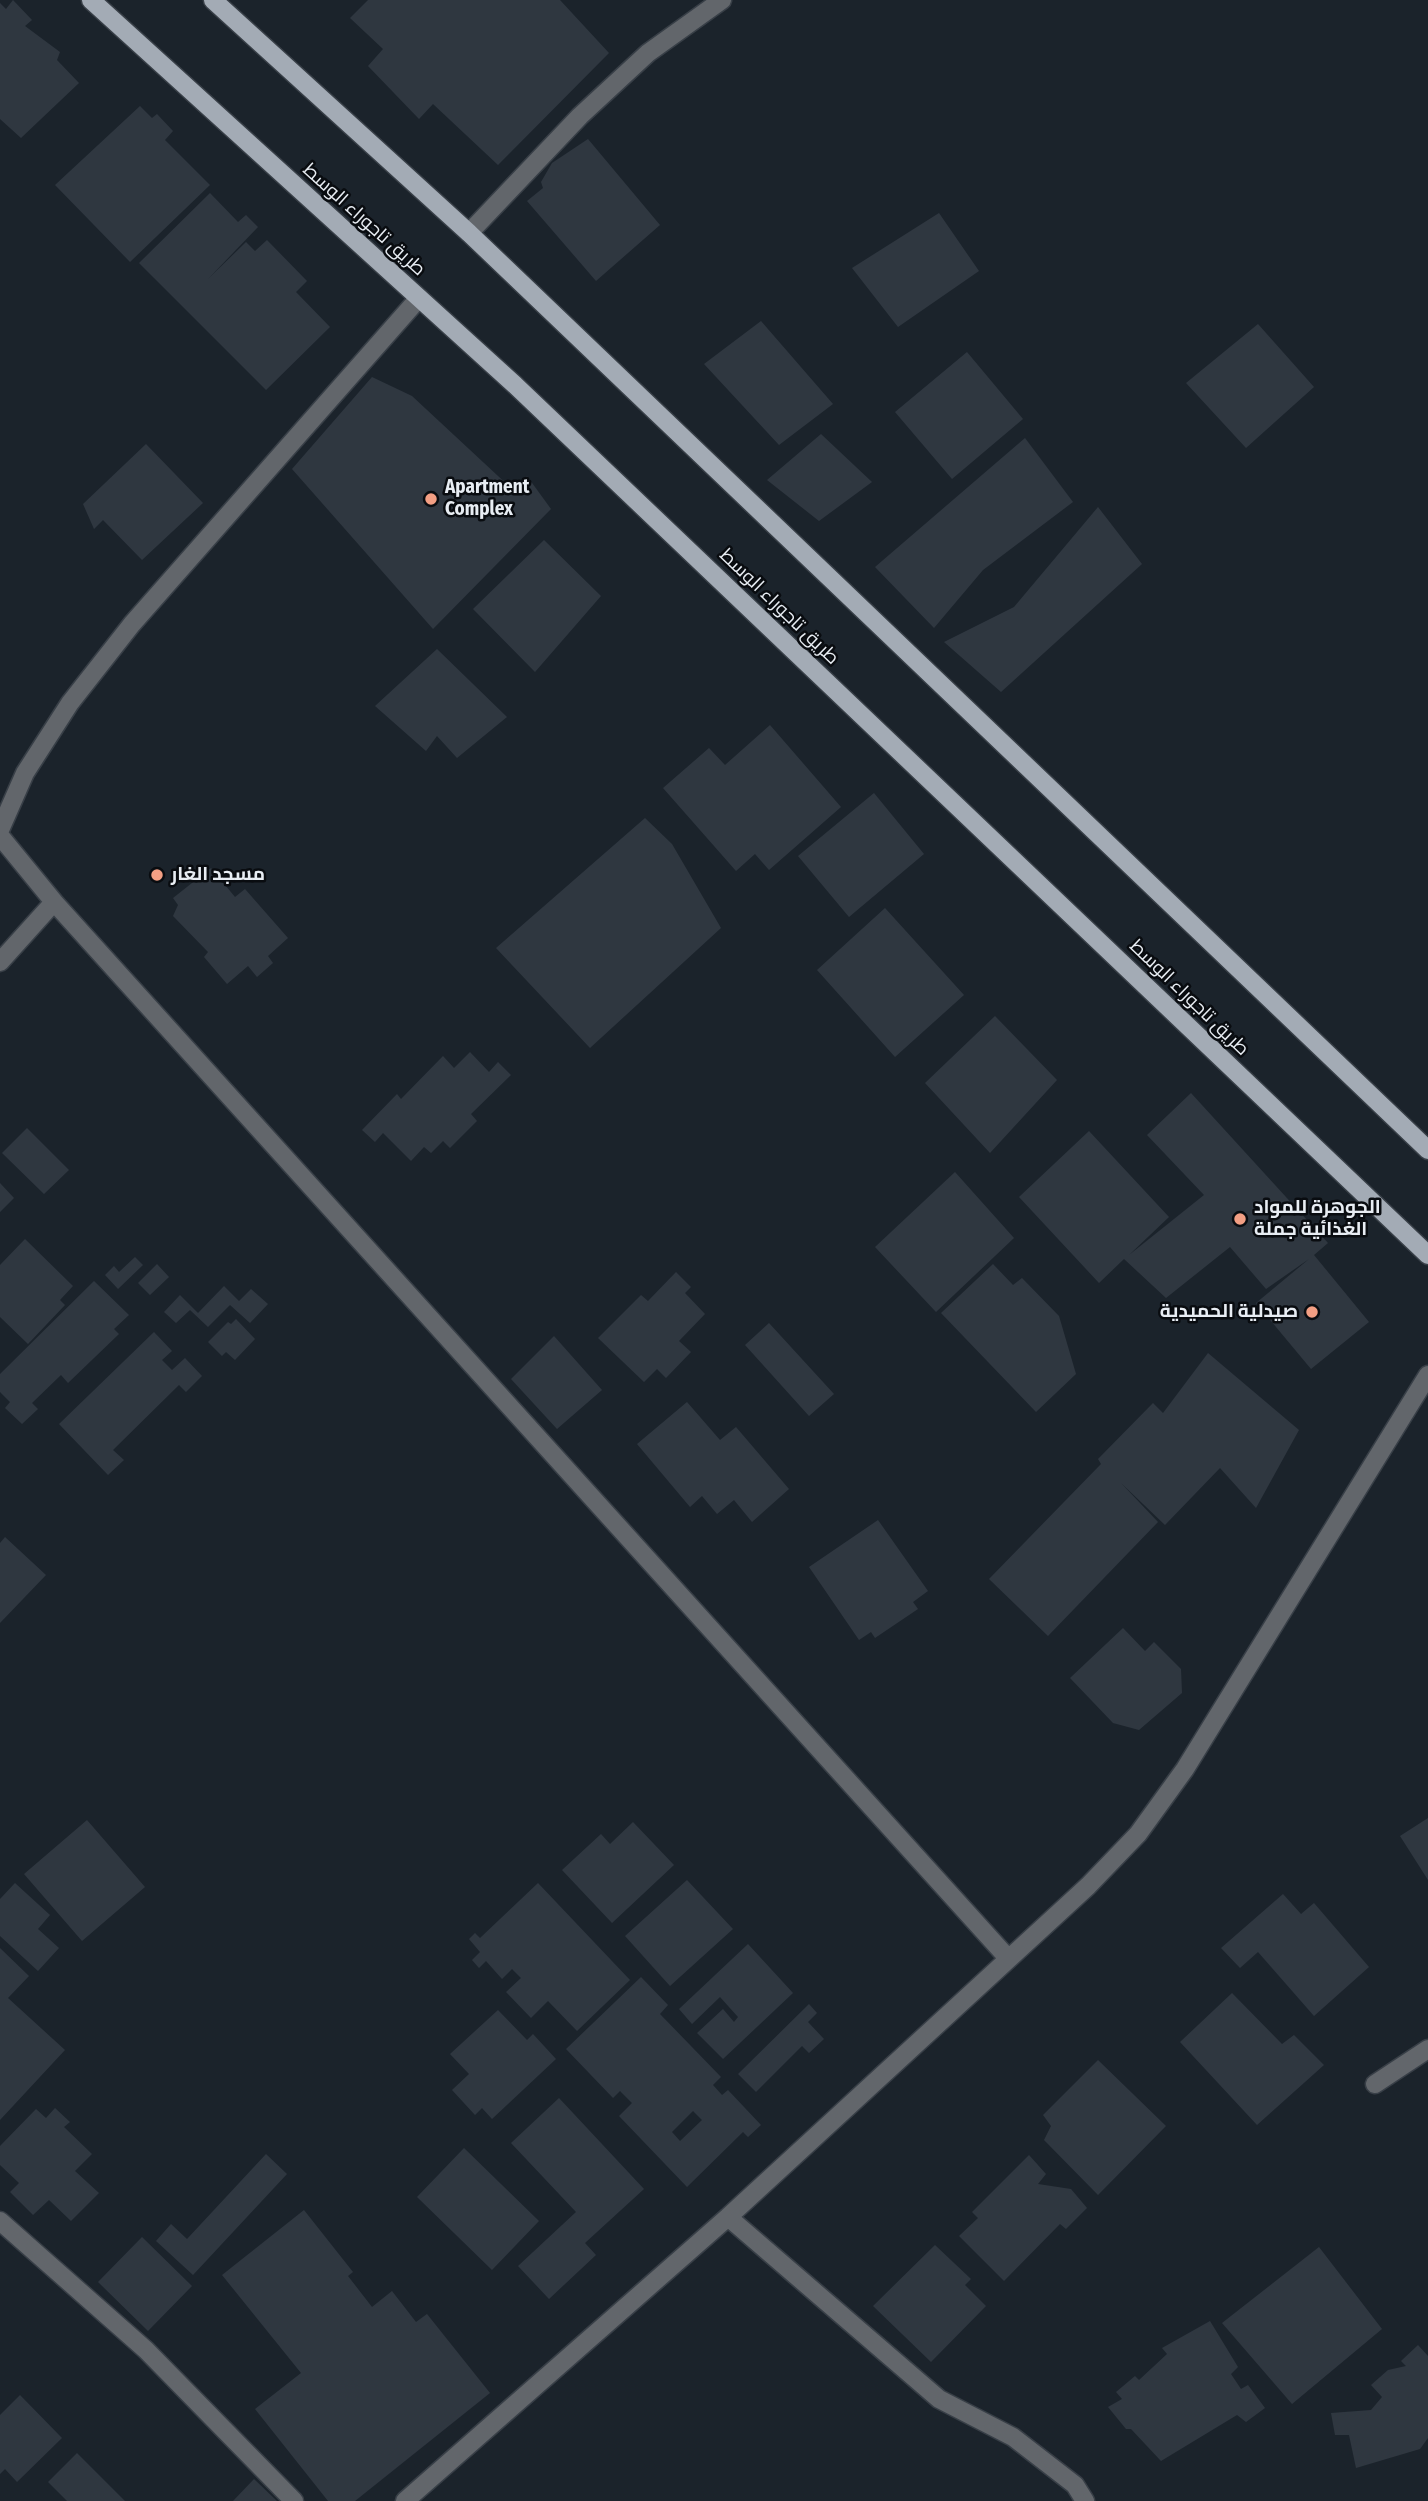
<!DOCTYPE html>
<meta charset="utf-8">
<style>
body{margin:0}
canvas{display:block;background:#1b232b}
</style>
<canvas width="1428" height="2501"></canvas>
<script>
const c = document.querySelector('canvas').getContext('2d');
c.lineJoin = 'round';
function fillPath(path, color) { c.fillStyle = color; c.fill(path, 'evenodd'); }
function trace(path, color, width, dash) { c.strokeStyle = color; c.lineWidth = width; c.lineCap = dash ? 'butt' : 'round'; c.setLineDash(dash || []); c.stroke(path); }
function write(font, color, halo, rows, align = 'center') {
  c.font = font + ' "Fira Sans Condensed",Cairo,sans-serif'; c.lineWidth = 5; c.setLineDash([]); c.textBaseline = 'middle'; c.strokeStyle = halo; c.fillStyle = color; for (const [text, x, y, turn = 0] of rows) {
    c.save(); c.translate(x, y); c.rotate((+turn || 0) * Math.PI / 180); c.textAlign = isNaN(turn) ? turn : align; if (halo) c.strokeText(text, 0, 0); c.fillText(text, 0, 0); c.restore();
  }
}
fillPath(new Path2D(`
 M13 0 32 20 25 26 60 52 57 60 79 83 21 138 0 119V3L6 9Z
 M368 0H560L609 53 498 165 433 104 419 119 368 66 383 49 350 18Z
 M140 106 152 118 157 114 173 131 165 140 210 185 130 262 55 185Z
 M588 139 660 225 596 281 527 201 543 188 541 182 552 163Z
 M210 193 238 222 246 215 258 227 208 279 246 242 255 251 267 240 307 281 296 292 330 327 266 390 139 263Z
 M939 213 979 271 898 327 852 268Z
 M761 321 833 404 779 445 704 364Z
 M1258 324 1314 387 1246 448 1186 383Z
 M967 352 1023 419 952 479 895 412Z
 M372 377 412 396 512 489 527 476 551 509 433 629 292 469Z
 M821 434 872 482 819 521 767 480Z
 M1025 438 1073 502 983 570 934 628 875 567Z
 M146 444 203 503 142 560 103 520 94 529 83 504Z
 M1098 507 1142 564 1001 692 944 642 1014 607Z
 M544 540 601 596 535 672 473 609Z
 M437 649 507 717 457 758 437 736 426 751 375 706Z
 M770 725 841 807 769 870 755 854 736 871 663 788 709 748 725 765Z
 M874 793 924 854 849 917 798 856Z
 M645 818 672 844 721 928 590 1048 496 948Z
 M211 868 235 897 245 889 288 938 268 956 273 963 257 977 248 966 227 984 204 957 208 952 173 916 178 905 173 898Z
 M885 908 964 995 895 1057 817 970Z
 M995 1016 1057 1080 990 1153 925 1083Z
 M470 1052 489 1072 498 1062 511 1075 471 1114 477 1121 450 1148 443 1141 431 1153 424 1147 411 1161 383 1133 375 1142 362 1130 397 1094 401 1099 443 1056 454 1068Z
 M1191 1093 1328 1243 1314 1255 1369 1322 1311 1369 1256 1303 1309 1259 1266 1289 1230 1247 1166 1298 1124 1259 1099 1283 1019 1197 1089 1131 1169 1217 1129 1255 1204 1195 1147 1135Z
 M27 1128 69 1170 44 1194 2 1153Z
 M955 1172 1014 1238 936 1312 875 1247Z
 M0 1183 14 1198 0 1212Z
 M25 1239 73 1286 60 1300 65 1305 28 1344 0 1317V1265Z
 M135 1257 143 1265 118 1289 105 1275 114 1266 119 1272Z
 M157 1264 169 1277 150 1295 138 1283Z
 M993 1264 1013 1285 1022 1278 1059 1316 1076 1374 1036 1412 941 1313Z
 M676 1272 691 1287 685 1293 705 1314 679 1341 691 1352 666 1378 657 1369 644 1382 598 1338 641 1295 648 1301Z
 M94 1281 129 1315 114 1329 119 1334 68 1383 61 1375 32 1403 38 1409 22 1424 5 1408 10 1402 0 1392V1374Z
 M224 1286 239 1301 251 1289 268 1304 250 1323 230 1305 208 1327 190 1310 176 1323 164 1312 180 1295 198 1313Z
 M236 1319 255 1339 235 1360 226 1352 222 1356 208 1342 228 1322 231 1324Z
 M769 1323 834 1394 809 1416 745 1345Z
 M154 1332 172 1351 162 1360 172 1370 185 1358 202 1376 186 1392 179 1385 113 1450 124 1460 108 1475 59 1424Z
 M554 1336 602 1390 557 1429 511 1379Z
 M1208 1353 1299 1430 1256 1508 1220 1468 1165 1525 1121 1483 1158 1522 1048 1636 989 1579 1101 1464 1098 1459 1153 1403 1163 1413Z
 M687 1402 720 1440 736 1427 789 1489 752 1522 734 1500 717 1514 702 1496 690 1507 637 1444Z
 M878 1520 928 1591 913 1602 918 1609 875 1638 871 1632 859 1640 809 1567Z
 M5 1537 46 1575 0 1623V1543Z
 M1123 1628 1145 1651 1154 1642 1181 1669 1182 1693 1139 1730 1113 1723 1070 1678Z
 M1428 1818V1880L1400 1836Z
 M87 1820 145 1887 82 1941 24 1874Z
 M633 1822 674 1865 612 1923 562 1870 601 1834 610 1844Z
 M687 1880 733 1929 670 1986 625 1936Z
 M15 1883 50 1915 38 1929 59 1948 38 1971 0 1936V1899Z
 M538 1883 630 1980 577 2031 548 2001 531 2018 506 1992 521 1978 512 1969 502 1979 486 1961 479 1968 472 1960 480 1952 469 1939 475 1933 480 1938Z
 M1283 1894 1301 1914 1314 1903 1369 1967 1314 2016 1258 1952 1240 1968 1221 1948Z
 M748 1944 793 1993 723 2059 697 2033 723 2009 734 2022 738 2017 720 1997 692 2024 679 2009Z
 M0 1948 29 1976 8 1998 65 2050 0 2120Z
 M641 1977 668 2005 660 2014 721 2077 713 2085 722 2095 728 2090 761 2125 748 2137 743 2132 687 2187 619 2116 632 2103 620 2091 613 2098 566 2049ZM693 2111 702 2120 680 2141 672 2132Z
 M1232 1993 1282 2044 1294 2035 1324 2065 1257 2125 1180 2042Z
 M809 2004 817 2013 808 2022 824 2039 809 2053 802 2046 756 2092 738 2074Z
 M498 2010 527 2040 533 2034 556 2059 492 2119 482 2108 475 2115 452 2090 469 2074 450 2054Z
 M1098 2060 1166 2126 1098 2195 1044 2140 1051 2126 1043 2115Z
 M559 2098 644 2189 585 2243 596 2255 549 2299 518 2266 576 2212 511 2143Z
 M55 2108 70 2122 64 2127 92 2154 75 2171 99 2193 71 2221 49 2200 33 2215 10 2192 19 2183 0 2165V2146L36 2109 46 2118Z
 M464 2148 539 2221 492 2270 417 2197Z
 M266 2154 287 2174 193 2275 156 2241 171 2224 187 2239Z
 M1029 2155 1046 2174 1038 2184 1071 2189 1087 2208 1066 2229 1060 2224 1004 2281 959 2236 978 2218 972 2212Z
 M304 2210 353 2272 348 2276 372 2307 392 2291 416 2322 427 2314 490 2393 355 2501H328L255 2409 301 2373 222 2275Z
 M142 2237 192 2286 148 2331 98 2282Z
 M935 2245 971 2279 965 2285 986 2306 931 2362 873 2306Z
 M1319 2247 1382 2329 1292 2404 1222 2323Z
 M1210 2321 1238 2367 1231 2374 1241 2389 1248 2385 1265 2408 1246 2422 1237 2415 1161 2461 1131 2429H1126L1108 2407 1122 2399 1116 2392 1135 2376 1139 2380 1167 2354 1162 2348Z
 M1418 2345 1428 2356V2438L1420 2449 1356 2468 1349 2435H1335L1331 2413 1371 2410 1382 2397 1371 2385 1388 2370 1406 2366 1401 2361Z
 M20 2395 62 2438 17 2482 5 2469 0 2474V2415Z
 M77 2453 125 2501H67L48 2482Z
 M254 2479 277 2501H233Z`), '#2f3740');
const minor = new Path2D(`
 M469 233 580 116 648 53 722 0
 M0 830 25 773 70 703 132 624 419 298
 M0 836 54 902 1007 1957
 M0 962 54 902
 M1375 2084 1428 2049
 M728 2217 939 2399 1013 2437 1075 2485 1085 2501
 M0 2221 146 2350 294 2501
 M405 2501 728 2217 1088 1886 1138 1834 1185 1769 1428 1375`);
const primary = new Path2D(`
 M91 0 515 385 1428 1255
 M213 0 469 233 1428 1150`);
trace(minor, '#383f47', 21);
trace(primary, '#383f47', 21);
trace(minor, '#62666b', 18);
trace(primary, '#a3abb5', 18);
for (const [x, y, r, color] of [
 [431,499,7,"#f39f84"],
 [157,875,7,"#f39f84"],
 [1240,1219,7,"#f39f84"],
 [1312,1312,7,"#f39f84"]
]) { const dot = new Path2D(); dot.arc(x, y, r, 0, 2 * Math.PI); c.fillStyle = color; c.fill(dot); trace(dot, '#090c10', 2.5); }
write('19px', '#e8edf3', '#090c10', [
 ["طريق تاجوراء الوسط",364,220,42],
 ["طريق تاجوراء الوسط",779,607,44],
 ["طريق تاجوراء الوسط",1189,998,44]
]);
write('bold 19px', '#e8edf3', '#090c10', [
 ["Apartment",445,488],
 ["Complex",445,510],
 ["مسجد الغار",171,875],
 ["الجوهرة للمواد",1254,1208],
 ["الغذائية جملة",1254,1230],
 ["صيدلية الحميدية",1298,1312,"right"]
], 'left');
</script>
